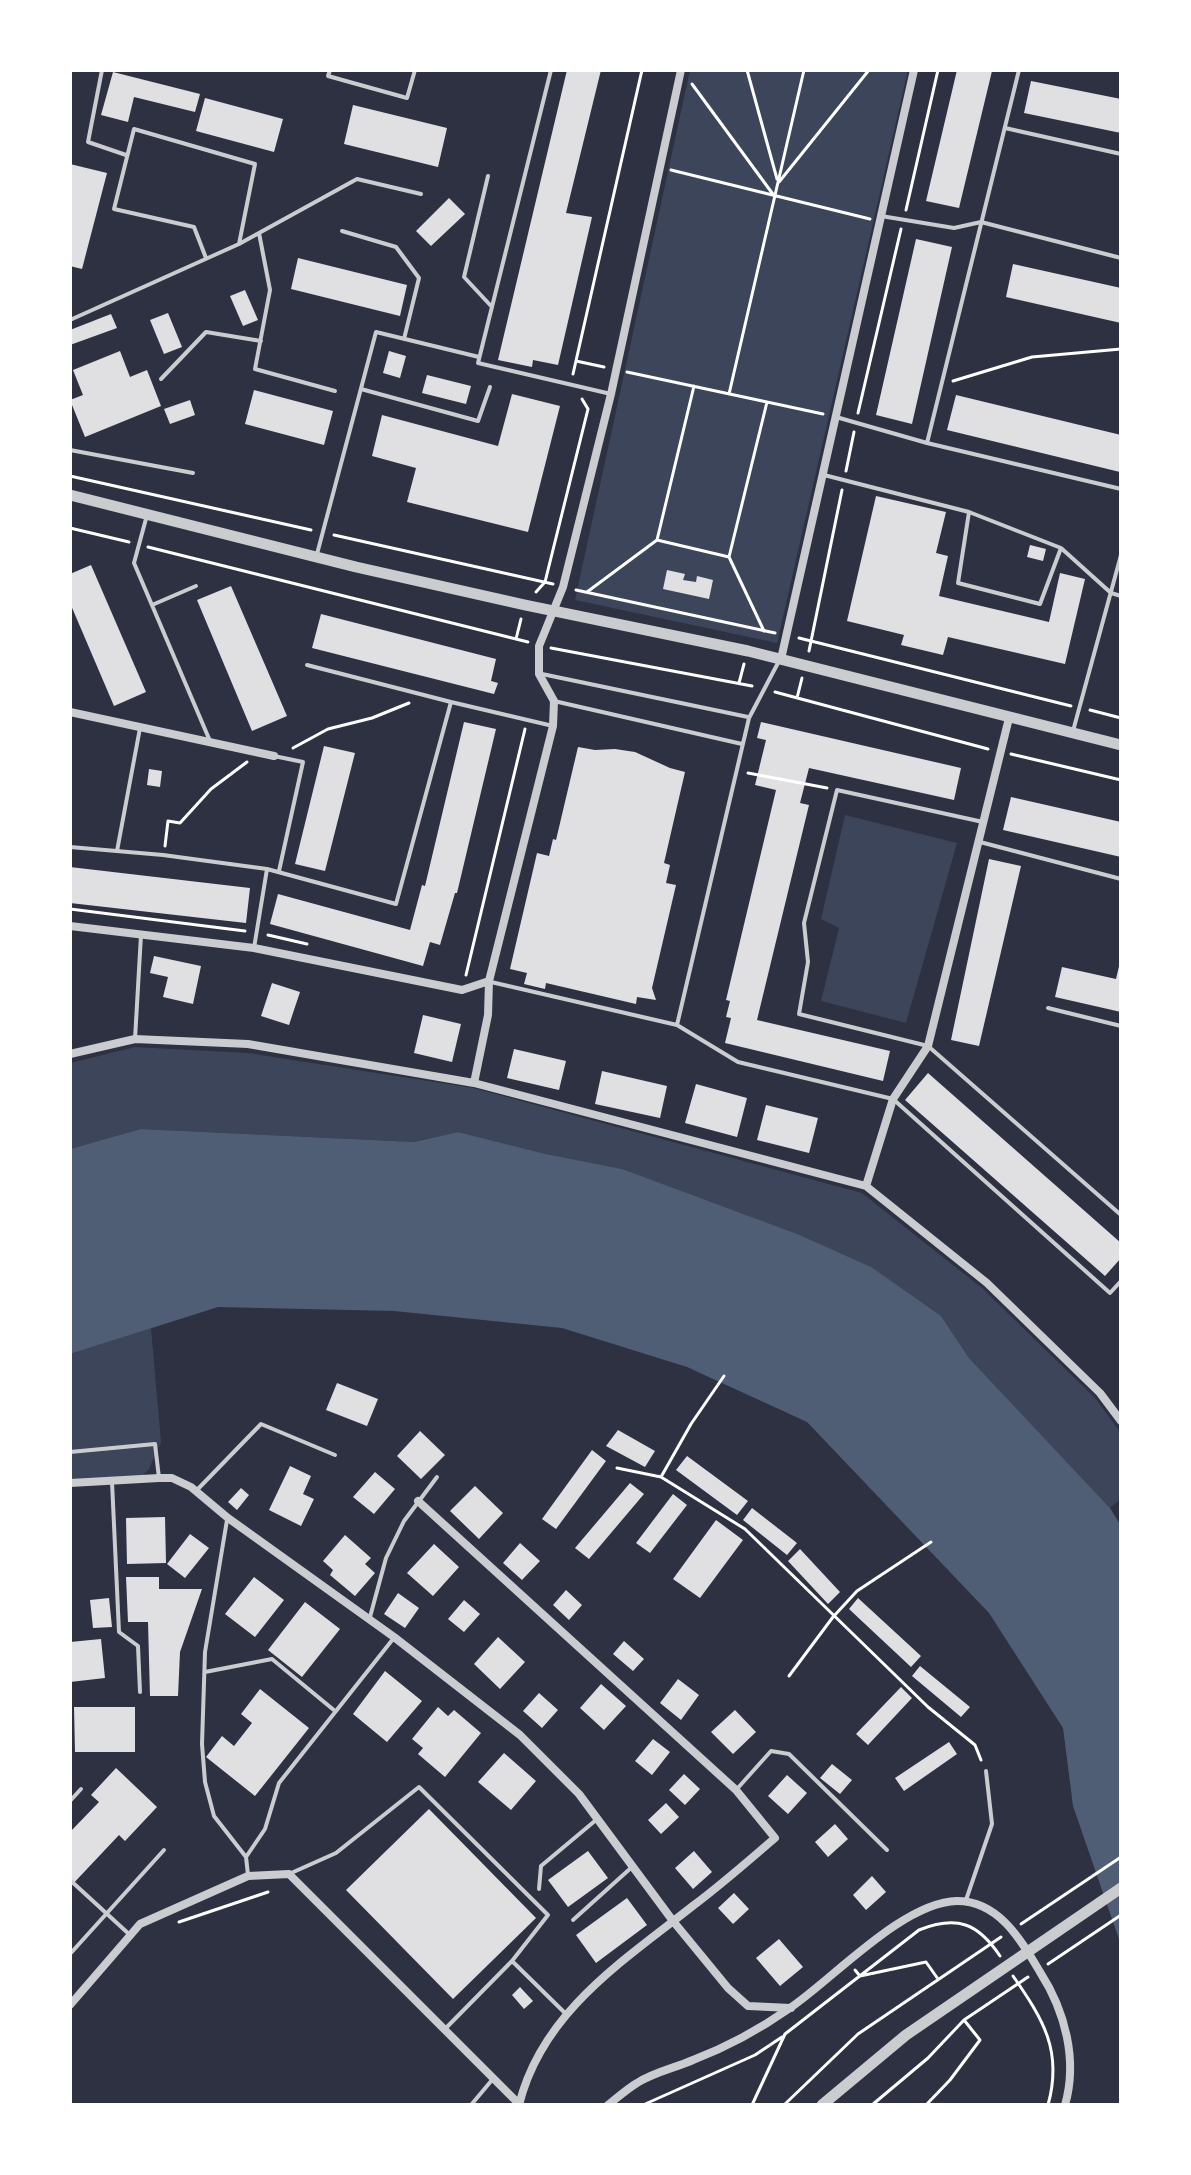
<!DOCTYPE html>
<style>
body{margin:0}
#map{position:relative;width:1191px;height:2175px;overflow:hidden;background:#2d3142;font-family:"Exo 2",sans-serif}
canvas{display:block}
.frame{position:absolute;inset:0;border:72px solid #fff;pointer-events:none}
</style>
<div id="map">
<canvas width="1191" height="2175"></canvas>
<div class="frame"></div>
</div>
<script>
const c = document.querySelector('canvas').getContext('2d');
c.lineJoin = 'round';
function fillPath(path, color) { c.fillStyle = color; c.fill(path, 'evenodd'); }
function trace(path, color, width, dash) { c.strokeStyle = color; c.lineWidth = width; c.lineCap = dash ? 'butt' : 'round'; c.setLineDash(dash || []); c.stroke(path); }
fillPath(new Path2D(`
 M690 70H908L777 643 575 600Z
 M845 815 957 843 906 1023 821 1001 839 928 821 919Z
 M135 1047 248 1053 473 1088 862 1193 982 1288 1095 1398 1121 1433V1499L1110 1508 969 1358 941 1316 622 1169 546 1154 458 1132 414 1142 141 1129 70 1149V1063Z
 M151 1328 161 1442 149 1469 142 1476 70 1480V1354Z`), '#3c4559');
fillPath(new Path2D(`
 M141 1129 414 1142 458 1132 546 1154 622 1169 797 1234 871 1267 941 1316 969 1358 1110 1508 1121 1526V1945L1073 1806 1063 1728 989 1613 807 1422 687 1367 562 1328 394 1311 218 1307 70 1354V1149Z`), '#4f5d75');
fillPath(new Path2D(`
 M567 70H601L566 213 592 217 558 365 533 360 532 367 498 360Z
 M957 70 992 71 959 208 926 201Z
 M113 72 200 94 195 112 134 97 128 122 101 115Z
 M1031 81 1121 99V133L1024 113Z
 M205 98 283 119 274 152 196 131Z
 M353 105 447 128 438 167 344 144Z
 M70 164 107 173 82 269 70 266Z
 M449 198 465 214 431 246 416 231Z
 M916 239 952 247 912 424 876 415Z
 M298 258 407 285 400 316 291 289Z
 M1013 264 1121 288V323L1006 297Z
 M245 290 258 320 243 326 230 296Z
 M168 313 182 347 164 354 150 320Z
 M111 314 117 328 70 345V330Z
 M120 351 130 377 147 370 161 406 85 437 70 400 83 395 73 370Z
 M389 351 406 356 400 378 383 373Z
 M427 375 471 386 466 404 422 393Z
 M254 390 333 411 324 445 245 424Z
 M512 394 560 406 528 532 407 502 416 468 372 456 382 415 498 446Z
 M956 395 1121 435 1120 472 947 430Z
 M190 400 195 415 170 424 164 409Z
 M876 496 946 512 936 553 948 556 939 596 1049 622 1060 573 1085 579 1065 664 948 637 943 655 901 645 904 635 847 621Z
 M1030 545 1046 549 1043 561 1027 557Z
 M91 565 146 692 114 706 70 603V574Z
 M667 570 685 574 683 580 696 582 697 576 713 580 709 599 663 589Z
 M231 586 287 716 252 731 197 600Z
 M321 614 496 659 491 681 498 683 494 694 312 648Z
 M464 722 496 729 457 893H455L440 945 430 942 423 966 270 924 278 894 410 930 422 885 425 886Z
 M761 722 961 768 954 800 809 768 800 803 809 805 757 1020 890 1051 883 1081 725 1043 731 1018 726 1017 730 1001 726 1000 776 790 755 785 766 740 757 738Z
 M324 746 355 753 325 871 295 864Z
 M578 747 595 750 615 749 635 752 670 768 685 772 664 863 670 865 666 883 676 885 652 988 656 1000 637 997 636 1004 546 983 545 989 524 984 527 973 510 969 537 853 549 856 553 839 556 840Z
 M149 769 162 771 160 787 147 785Z
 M1011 797 1121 822V857L1003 830Z
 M989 859 1021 866 979 1046 951 1040Z
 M70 867 250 888 246 923 70 903Z
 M154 956 201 966 193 1004 163 997 168 977 150 973Z
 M1120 962 1121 1012 1055 997 1062 967 1116 979Z
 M272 983 300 992 289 1025 261 1016Z
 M423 1015 461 1024 452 1062 414 1053Z
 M514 1049 566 1061 559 1090 507 1078Z
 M602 1071 667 1086 660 1118 595 1104Z
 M928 1073 1121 1243V1258L1105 1276 905 1100Z
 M696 1084 747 1098 737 1137 685 1123Z
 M766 1105 818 1118 809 1153 757 1140Z
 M337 1383 378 1399 367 1426 326 1410Z
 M618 1430 655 1451 645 1467 606 1446Z
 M420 1431 445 1455 421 1479 397 1456Z
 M592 1450 606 1461 556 1529 542 1519Z
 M687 1456 748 1501 737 1515 676 1470Z
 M290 1466 311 1476 303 1494 314 1499 301 1526 269 1510Z
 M375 1472 395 1489 374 1514 353 1497Z
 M630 1483 644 1494 589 1559 575 1548Z
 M475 1486 503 1513 479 1539 450 1511Z
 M241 1488 249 1495 237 1510 228 1502Z
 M673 1494 687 1505 650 1553 636 1543Z
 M752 1508 797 1543 787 1555 743 1520Z
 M165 1517 166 1563 127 1564 126 1518Z
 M716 1520 743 1540 700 1598 673 1579Z
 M190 1534 209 1548 185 1578 167 1564Z
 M345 1535 371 1558 365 1564 375 1573 355 1596 330 1575 333 1570 323 1561Z
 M520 1543 540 1561 522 1580 503 1563Z
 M434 1544 459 1567 433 1596 407 1573Z
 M800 1549 840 1592 828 1604 788 1561Z
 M126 1577H159V1589H202L180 1652 178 1696H150L148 1622H128Z
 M254 1577 284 1600 255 1637 225 1614Z
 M566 1590 582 1605 569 1620 553 1605Z
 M398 1593 419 1608 405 1628 384 1614Z
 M109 1598 112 1627 93 1628 90 1600Z
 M858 1598 921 1656 911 1667 849 1609Z
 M464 1600 480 1614 464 1632 448 1619Z
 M305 1602 340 1629 302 1677 268 1650Z
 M498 1637 525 1662 500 1689 474 1664Z
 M101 1639 105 1678 70 1682V1642Z
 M624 1641 644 1659 633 1671 613 1654Z
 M920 1666 970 1707 961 1717 912 1676Z
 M385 1671 422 1701 387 1742 353 1714Z
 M678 1679 699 1695 681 1720 660 1703Z
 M601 1684 626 1706 604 1730 580 1708Z
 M901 1687 912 1698 868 1745 856 1734Z
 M260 1689 309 1728 255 1796 206 1757 222 1736 234 1746 252 1723 241 1714Z
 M539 1693 558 1710 542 1728 523 1711Z
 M74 1707H135V1752H75Z
 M438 1707 448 1716 454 1710 481 1733 445 1777 418 1754 423 1748 412 1739Z
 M735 1710 756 1732 733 1754 711 1732Z
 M653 1739 670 1752 652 1775 635 1761Z
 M949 1742 957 1754 904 1791 895 1778Z
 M504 1753 536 1781 511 1810 478 1782Z
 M832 1764 852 1780 840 1794 820 1778Z
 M116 1768 157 1807 125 1841 119 1835 70 1887V1832L99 1802 91 1795Z
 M684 1774 700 1789 685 1805 669 1790Z
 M787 1775 807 1793 788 1814 768 1796Z
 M666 1803 679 1817 661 1834 648 1820Z
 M429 1809 536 1918 453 1999 346 1890Z
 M835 1824 848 1839 828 1857 815 1842Z
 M588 1851 608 1878 568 1907 548 1880Z
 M694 1851 712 1872 693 1889 675 1868Z
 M872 1876 886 1892 866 1910 853 1895Z
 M734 1893 749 1909 733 1924 718 1908Z
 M627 1898 647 1925 596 1963 576 1935Z
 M779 1939 803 1967 780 1986 756 1958Z
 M520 1987 533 2001 524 2009 512 1995Z`), '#e0e0e3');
trace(new Path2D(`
 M747 70 777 179
 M692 84 775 197
 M671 170 870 219
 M779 182 869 70
 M906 210 938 70
 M576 361 604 367
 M627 372 823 414
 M573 374 642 70
 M953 381 1032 357 1121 349
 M729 394 804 70
 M858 413 901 229
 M846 471 854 432
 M70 476 311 530
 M70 528 129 542
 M334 535 553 584
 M657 540 694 386
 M148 547 528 642
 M729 557 767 402
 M576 590 775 633
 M536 592 545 582 588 409 582 399
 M587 592 657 540 729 557 764 631
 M799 638 1071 706
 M516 639 521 619
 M551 648 752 686
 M809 651 842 490
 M739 683 744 664
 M775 692 988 749
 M797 698 802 678
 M1090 710 1121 718
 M293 748 328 729 372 718 409 703
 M1011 754 1121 780
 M748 773 827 788
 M165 846 168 821 180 823 211 789 247 762
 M70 909 245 931
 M268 935 307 944
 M466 975 525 729
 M617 1468 661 1477 745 1529 928 1707 975 1745 981 1760
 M661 1477 691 1424 724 1376
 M789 1676 833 1617 857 1591 931 1542
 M179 1922 268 1892
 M1021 1924 1121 1857
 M1048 1964 1121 1915
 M855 1970 860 1976 926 1962 938 1979
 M1013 1976C1043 2019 1063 2051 1048 2105
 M643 2105 755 2055 782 2037
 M752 2105 785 2034 919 1930C957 1915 978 1923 1000 1956
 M784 2105 858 2034 1001 1937
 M872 2105 928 2058 964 2020 1028 1977
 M926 2105 950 2080 980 2040 964 2020`), '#fff', 3);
trace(new Path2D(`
 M102 70 88 142 126 155
 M330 70 328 76 407 98 415 70
 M551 70 478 363 611 394
 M1005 128 1121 154
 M488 176 464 277 492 307
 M881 216 954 228 981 222 1121 258
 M342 231 396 247 419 278 404 339
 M259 233 270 290 255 369 335 391
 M206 258 194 227 114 209 134 129 255 164 239 244
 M70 320 239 244 357 179 421 194
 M161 379 206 332 261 341
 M361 389 478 421 490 387
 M836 417 927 443 1121 489
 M927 443 1019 70
 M70 450 193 473
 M824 475 969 512 958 583 1040 604 1061 548 1111 593 1121 596
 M969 512 1061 548
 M147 515 134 563 210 741
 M317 554 376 332 479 357
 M152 605 196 586
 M307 665 451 702
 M542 674 748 717
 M554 701 742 744
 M1073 731 1121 555
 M274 756 303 762 279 871
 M983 822 837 790 804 923 808 962 799 1014 928 1046 1121 1215
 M980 842 1121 879
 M70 847 163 855 267 869 396 904 451 702 553 726
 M117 851 140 728
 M254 948 267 869
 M491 982 677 1025 749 718 779 661
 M1048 1008 1121 1026
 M677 1025 738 1062 893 1099 1110 1293 1121 1281
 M135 1039 141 935
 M70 1452 155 1444 159 1478
 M112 1482 119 1632 138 1646 140 1692
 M196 1491 261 1424 335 1455
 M227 1520 205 1652 202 1744 205 1782 214 1816 246 1857
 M370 1617 386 1558 404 1521 437 1477
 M205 1672 272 1659 335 1711
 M736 1790 771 1751 789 1754 887 1850
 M70 1801 81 1789
 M289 1874 336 1853 419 1787 548 1915 512 1961 445 2029
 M248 1875 246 1857 265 1829 279 1783 393 1639
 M70 1880 130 1935
 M539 1889 541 1866 596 1820
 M966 1900 992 1824 986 1771
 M573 1920 632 1867
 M70 1954 164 1850
 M512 1961 567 2015
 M471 2105 492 2080`), '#caccd0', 4);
trace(new Path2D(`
 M781 659 914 70
 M70 712 274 756
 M70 926 254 948 462 990 489 981
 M70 1054 135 1039 248 1044 474 1083 866 1186 987 1283 1100 1393 1121 1421
 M474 1083 488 1015 489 981 553 726 554 701 539 674V646L563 587 611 394 681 70
 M866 1186 893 1099 928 1046 1009 718
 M70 1483 159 1478H172L191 1487 228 1518 394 1637 520 1735 579 1794 673 1921 728 1988 748 2006 791 2008
 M418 1501 736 1790 775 1838C748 1861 722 1884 694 1905 623 1961 542 2012 519 2105
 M70 2005 140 1924 248 1876 289 1874 519 2104
 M608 2105C617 2098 627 2089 637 2083 654 2072 675 2068 693 2060 727 2047 760 2029 790 2008 833 1979 903 1902 957 1901 999 1901 1021 1940 1040 1972 1065 2011 1078 2060 1065 2105`), '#caccd0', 8);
trace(new Path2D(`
 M70 495 356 567 525 605 748 651 1121 745
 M822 2105 906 2035 1121 1888`), '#caccd0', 11);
</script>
